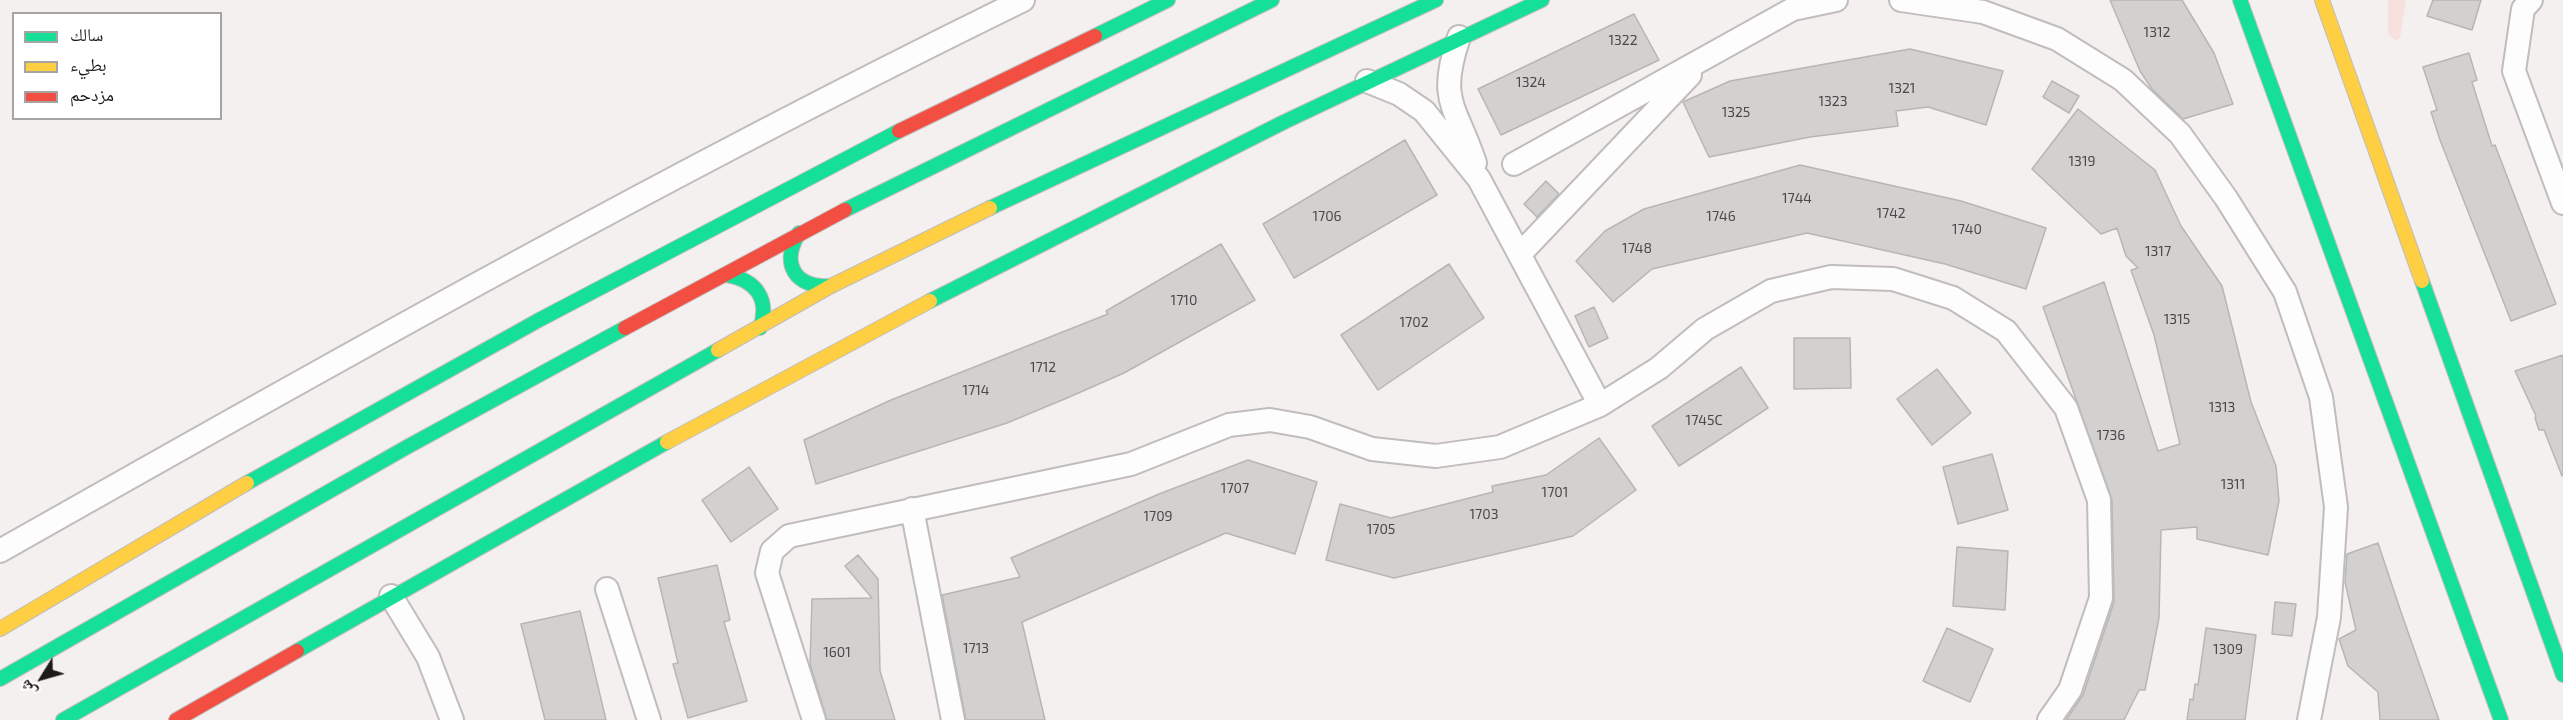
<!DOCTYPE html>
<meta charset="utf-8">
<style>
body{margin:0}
#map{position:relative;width:2563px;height:720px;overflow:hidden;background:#f4f0ef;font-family:"Exo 2","Noto Naskh Arabic",sans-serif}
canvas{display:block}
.legend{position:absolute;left:12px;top:12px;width:210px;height:108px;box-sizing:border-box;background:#fff;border:2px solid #a5a4a3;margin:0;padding:8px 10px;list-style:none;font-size:18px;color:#1d1b1a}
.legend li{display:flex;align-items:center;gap:12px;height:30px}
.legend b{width:30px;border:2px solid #a5a4a3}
.north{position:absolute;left:12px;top:648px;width:60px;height:60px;-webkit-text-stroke:4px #fff;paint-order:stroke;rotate:233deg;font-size:16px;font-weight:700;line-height:24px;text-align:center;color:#1d1b1a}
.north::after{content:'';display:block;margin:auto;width:21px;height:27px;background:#1d1b1a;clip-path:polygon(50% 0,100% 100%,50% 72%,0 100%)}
</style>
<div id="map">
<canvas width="2563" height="720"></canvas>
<ul class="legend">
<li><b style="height:8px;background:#16e098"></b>سالك</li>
<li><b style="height:8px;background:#ffcf43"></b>بطيء</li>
<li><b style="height:8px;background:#f24e42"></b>مزدحم</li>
</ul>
<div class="north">ش</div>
</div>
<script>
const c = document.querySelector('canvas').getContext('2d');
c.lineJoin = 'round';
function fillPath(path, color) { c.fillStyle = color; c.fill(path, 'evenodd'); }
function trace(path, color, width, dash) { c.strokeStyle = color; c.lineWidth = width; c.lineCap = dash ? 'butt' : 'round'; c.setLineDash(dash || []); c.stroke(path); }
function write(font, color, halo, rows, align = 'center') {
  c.font = font + ' "Exo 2",sans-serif'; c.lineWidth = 6; c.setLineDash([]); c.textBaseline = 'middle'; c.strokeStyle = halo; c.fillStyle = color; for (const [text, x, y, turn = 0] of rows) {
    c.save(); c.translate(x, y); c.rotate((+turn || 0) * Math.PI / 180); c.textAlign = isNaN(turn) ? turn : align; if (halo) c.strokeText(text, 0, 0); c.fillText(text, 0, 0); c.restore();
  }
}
fillPath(new Path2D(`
 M2388 0H2406L2400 38 2396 41 2388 34Z`), '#f7e1df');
const building = new Path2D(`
 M2110 0H2182L2214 53 2233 104 2183 119 2152 89 2140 71Z
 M2433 0H2481L2472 30 2427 16Z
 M1634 14 1659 60 1501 135 1478 89Z
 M1910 49 2003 71 1986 125 1928 107 1896 111 1898 126 1810 137 1709 157 1683 102 1730 81Z
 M2469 53 2477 80 2472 82 2492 146 2495 145 2556 304 2511 321 2440 140 2431 112 2437 110 2423 67Z
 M2052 81 2079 96 2069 113 2043 97Z
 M2078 109 2155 170 2181 226 2222 286 2251 402 2276 466 2279 501 2268 555 2197 539V527L2161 530 2159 618 2145 690H2139L2124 720H2066L2083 695 2114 602 2112 500 2043 307 2104 282 2158 451 2180 444 2154 335 2131 270 2138 268 2126 256 2117 228 2101 234 2032 169Z
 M1405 140 1437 195 1294 278 1263 224Z
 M1800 165 1961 201 2046 228 2026 289 1945 264 1807 233 1652 269 1613 302 1576 261 1605 231 1644 209Z
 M1546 181 1559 194 1537 217 1524 204Z
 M1221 244 1255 300 1124 373 1067 398 1007 423 816 484 804 440 891 400 1108 314 1106 311Z
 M1449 264 1484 318 1378 390 1341 335Z
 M1594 307 1608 338 1589 347 1575 316Z
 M1794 338H1850L1851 388 1794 389Z
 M2563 355V475L2562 476 2544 430H2539L2535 418 2536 416 2515 371Z
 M1741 367 1768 408 1679 466 1652 426Z
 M1937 369 1971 413 1932 445 1897 399Z
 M1599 438 1636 490 1573 536 1394 578 1326 560 1340 504 1391 518 1493 492 1492 486 1546 475Z
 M1992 454 2008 510 1958 524 1943 467Z
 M1248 460 1317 482 1295 554 1226 533 1022 622 1045 720H966L942 595 1020 577 1011 558 1159 494Z
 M749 467 778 509 731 542 702 500Z
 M2378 543 2402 615 2439 720H2380L2378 692 2348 666 2339 639 2356 630 2345 582 2347 554Z
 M1957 547 2008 551 2005 610 1953 606Z
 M858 555 878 579 880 671 895 720H827L810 664 812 599 872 598 845 566Z
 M717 565 730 620 724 622 747 701 688 718 673 664 678 663 658 578Z
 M2275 602 2296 604 2292 636 2272 634Z
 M580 611 606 720H545L521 624Z
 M1947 628 1993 649 1970 702 1923 681Z
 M2206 628 2256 635 2245 720H2187L2190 699 2193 700 2195 684 2198 685Z`);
fillPath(building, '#d3d0d0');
trace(building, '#b8b6b5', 1.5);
const street = new Path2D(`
 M1901 0 1983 12 2057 39 2123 80 2180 134 2226 198 2285 292 2321 397 2336 507 2329 617 2309 720
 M2531 0 2523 9 2514 71 2563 203
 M1459 37C1437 102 1456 105 1475 163
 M1367 81 1399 94 1424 111 1479 179 1600 405
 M1514 164 1793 9 1836 0
 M1520 254 1690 75
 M912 509 953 720
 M0 551C337 360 675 170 1023 0
 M607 589 649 720
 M391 596 428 657 452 720
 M814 720 767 573 772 551 789 536 1131 464 1229 425 1270 420 1310 427 1372 449 1436 456 1500 447 1600 405 1659 368 1705 329 1771 291 1831 277 1893 279 1953 298 2006 331 2066 408 2099 500 2101 598 2070 690 2049 720`);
const fast = new Path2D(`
 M2240 0 2501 720
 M1095 36 1168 0
 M990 208 1436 0
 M845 210 1272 0
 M799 233C780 264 795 288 831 286
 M727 275C756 280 770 299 760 328
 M2422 281 2563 675
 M930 301 1284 122 1542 0
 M247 483 539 320 899 131
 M297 651 667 442
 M0 679 407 447 625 328
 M63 720 718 350`);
const slow = new Path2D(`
 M2322 0 2422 281
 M718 350 831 286 990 208
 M667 442 930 301
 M0 629 247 483`);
const jam = new Path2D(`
 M899 131 1095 36
 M625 328 845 210
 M176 720 297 651`);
trace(street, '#c0bdbc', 26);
trace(fast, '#c0bdbc', 16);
trace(slow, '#c0bdbc', 16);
trace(jam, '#c0bdbc', 16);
trace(street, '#fdfdfd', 22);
trace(fast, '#16e098', 14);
trace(slow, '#ffcf43', 14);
trace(jam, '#f24e42', 14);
write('14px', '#4a4848', null, [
 ["1312",2157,32],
 ["1322",1623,40],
 ["1324",1531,82],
 ["1321",1902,88],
 ["1323",1833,101],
 ["1325",1736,112],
 ["1319",2082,161],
 ["1744",1797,198],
 ["1742",1891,213],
 ["1706",1327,216],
 ["1746",1721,216],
 ["1740",1967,229],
 ["1748",1637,248],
 ["1317",2158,251],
 ["1710",1184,300],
 ["1315",2177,319],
 ["1702",1414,322],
 ["1712",1043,367],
 ["1714",976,390],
 ["1313",2222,407],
 ["1745C",1704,420],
 ["1736",2111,435],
 ["1311",2233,484],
 ["1707",1235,488],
 ["1701",1555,492],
 ["1703",1484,514],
 ["1709",1158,516],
 ["1705",1381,529],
 ["1713",976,648],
 ["1309",2228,649],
 ["1601",837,652]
]);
</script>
